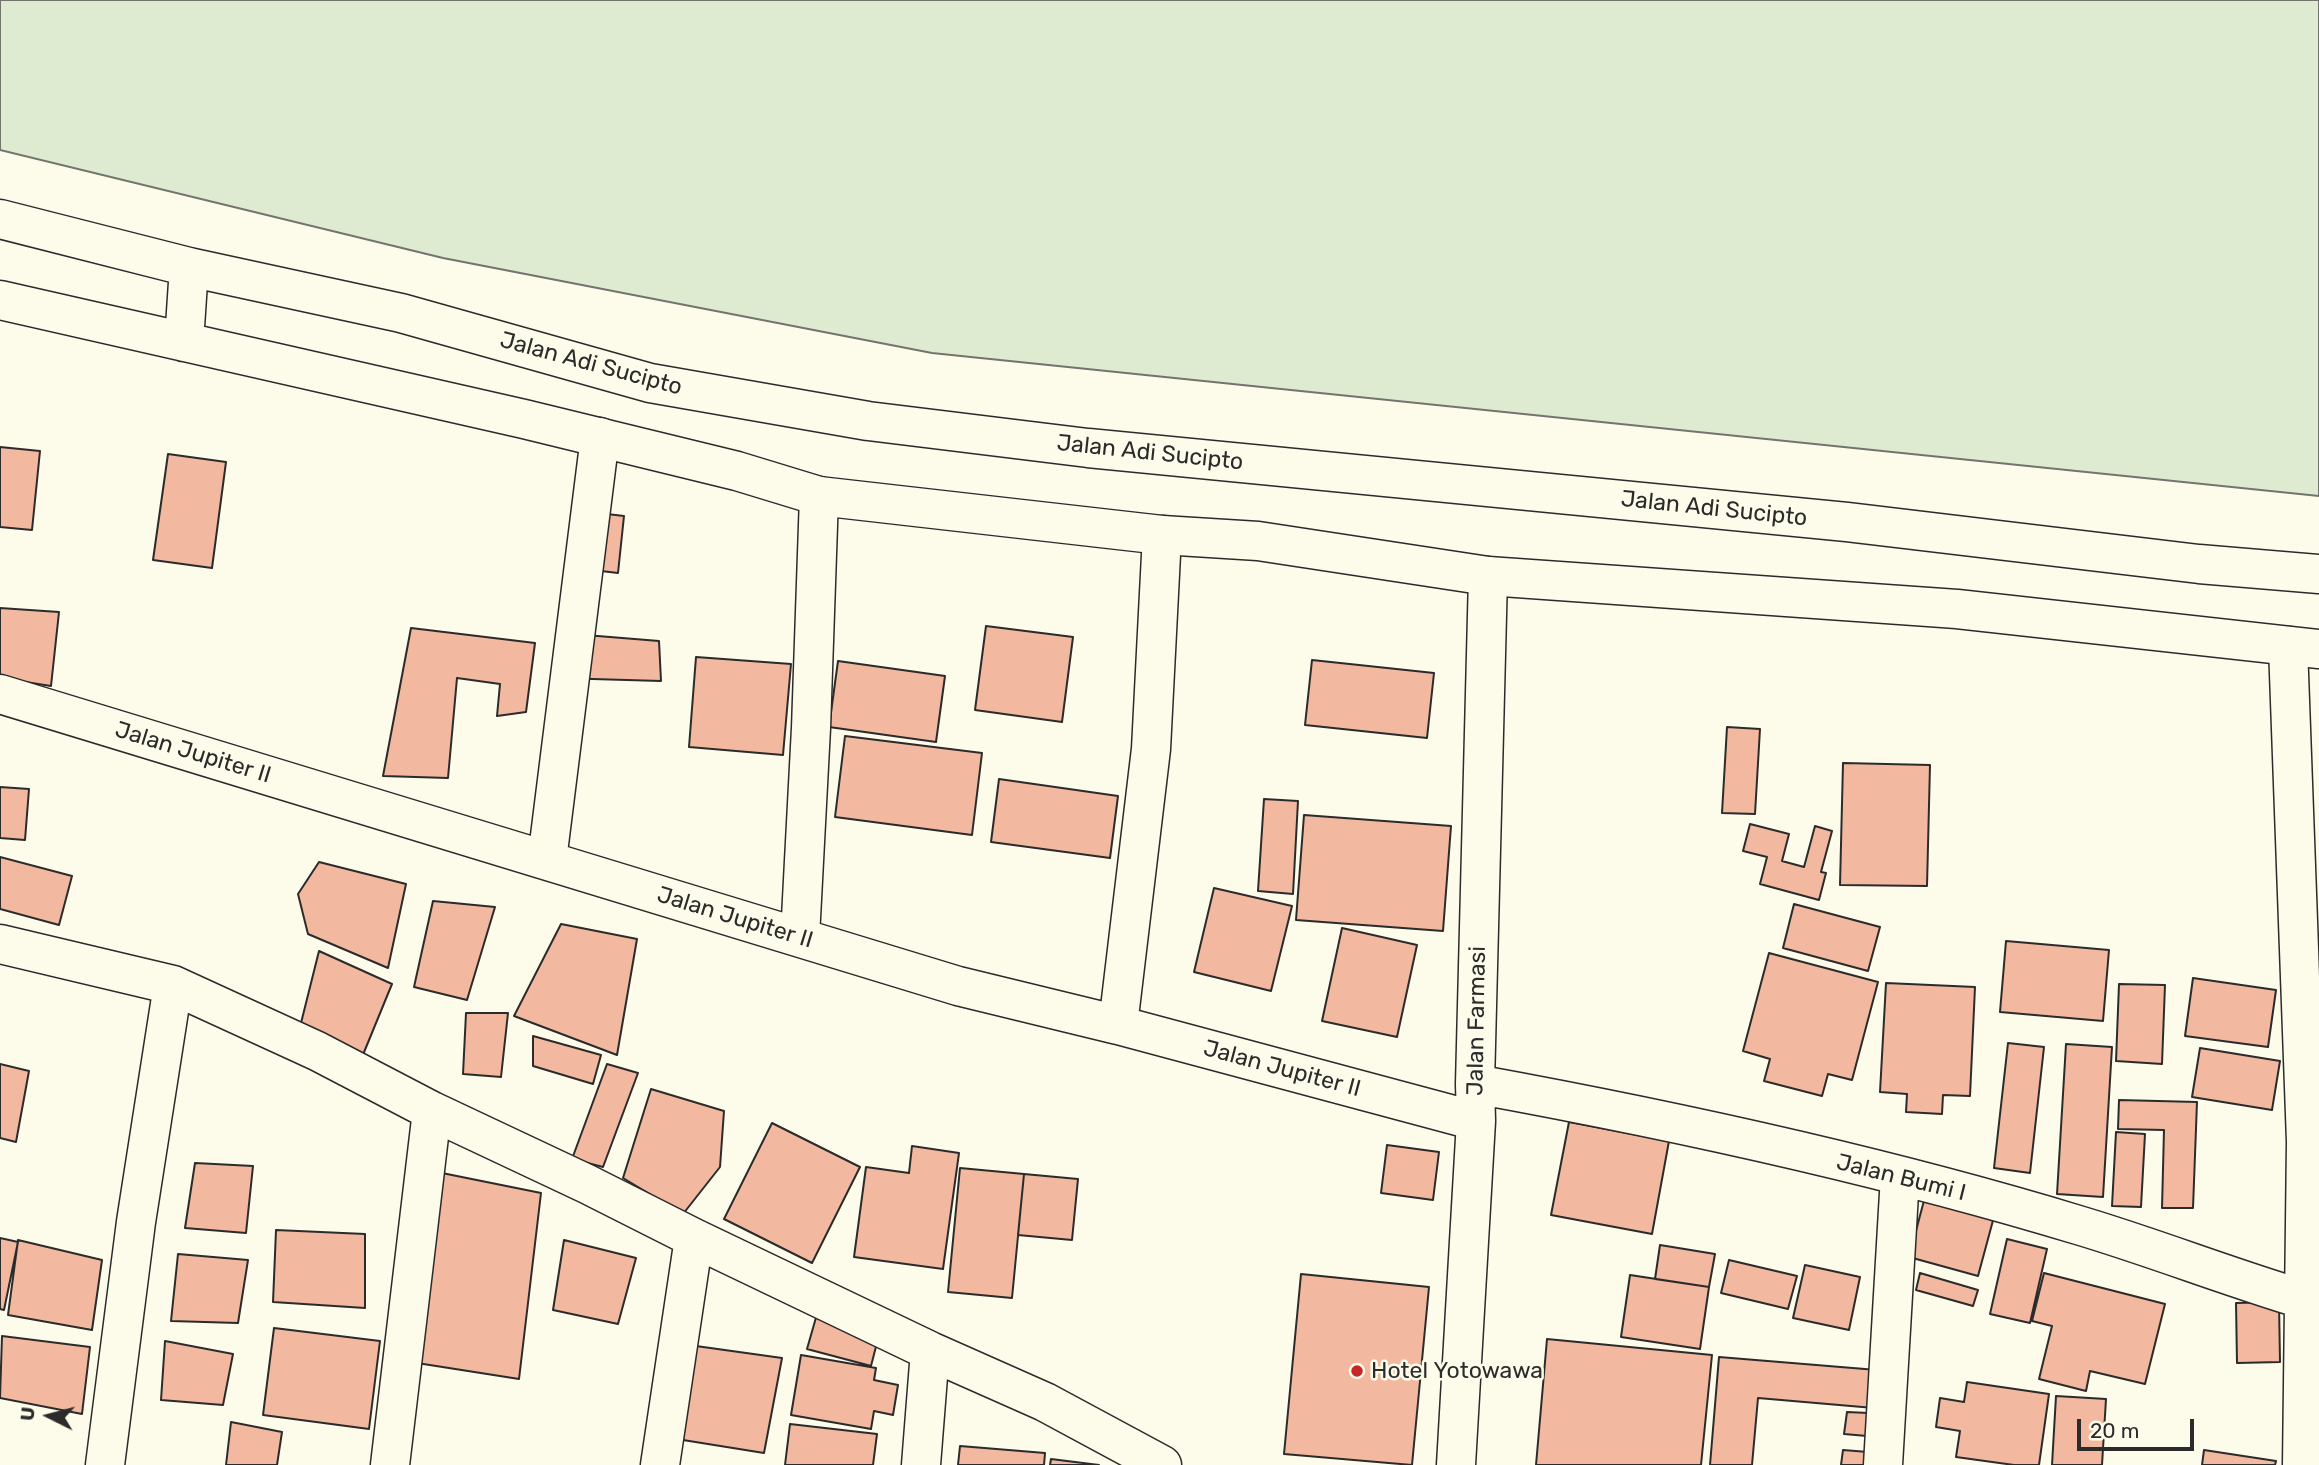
<!DOCTYPE html>
<style>
body{margin:0}
#map{position:relative;width:2319px;height:1465px;overflow:hidden;background:#fdfbea;font-family:Rubik,sans-serif}
canvas{display:block}
.north{position:absolute;left:14px;top:1381px;width:70px;height:70px;-webkit-text-stroke:5px #fdfbea;paint-order:stroke;rotate:276deg;font-size:19px;font-weight:700;line-height:28px;text-align:center;color:#2b2b2b}
.north::after{content:'';display:block;margin:auto;width:24px;height:32px;background:#2b2b2b;clip-path:polygon(50% 0,100% 100%,50% 72%,0 100%)}
.scale{position:absolute;left:2077px;top:1419px;width:117px;height:32px;box-sizing:border-box;border:4px solid #2b2b2b;border-top:0;padding-left:9px;font-size:21px;line-height:24px;white-space:nowrap;color:#2b2b2b;-webkit-text-stroke:5px #fdfbea;paint-order:stroke}
</style>
<div id="map">
<canvas width="2319" height="1465"></canvas>
<div class="north">U</div>
<div class="scale">20 m</div>
</div>
<script>
const c = document.querySelector('canvas').getContext('2d');
c.lineJoin = 'round';
function fillPath(path, color) { c.fillStyle = color; c.fill(path, 'evenodd'); }
function trace(path, color, width, dash) { c.strokeStyle = color; c.lineWidth = width; c.lineCap = dash ? 'butt' : 'round'; c.setLineDash(dash || []); c.stroke(path); }
function write(font, color, halo, rows, align = 'center') {
  c.font = font + ' Rubik,sans-serif'; c.lineWidth = 5; c.setLineDash([]); c.textBaseline = 'middle'; c.strokeStyle = halo; c.fillStyle = color; for (const [text, x, y, turn = 0] of rows) {
    c.save(); c.translate(x, y); c.rotate((+turn || 0) * Math.PI / 180); c.textAlign = isNaN(turn) ? turn : align; if (halo) c.strokeText(text, 0, 0); c.fillText(text, 0, 0); c.restore();
  }
}
const green = new Path2D(`
 M0 0H2319V496L932 353 443 258 0 150Z`);
fillPath(green, '#deebd1');
trace(green, '#74746e', 2);
const building = new Path2D(`
 M0 447 40 451 32 530 0 527Z
 M168 454 226 462 212 568 153 560Z
 M590 512 624 516 618 573 584 569Z
 M0 608 59 612 51 686 0 678Z
 M986 626 1073 637 1062 722 975 710Z
 M411 628 535 643 526 712 497 716 500 684 457 678 448 778 383 776Z
 M561 633 659 641 661 681 558 678Z
 M696 657 791 664 783 755 689 747Z
 M1312 660 1434 673 1427 738 1305 725Z
 M838 661 945 676 936 742 829 727Z
 M1727 727 1760 729 1755 814 1722 813Z
 M845 736 982 753 972 835 835 817Z
 M1843 763 1930 765 1927 886 1840 885Z
 M999 779 1118 796 1110 858 991 842Z
 M0 787 29 789 25 840 0 838Z
 M1264 799 1298 801 1293 894 1258 891Z
 M1304 815 1451 826 1443 931 1296 920Z
 M1750 824 1789 834 1782 861 1804 867 1815 826 1832 831 1821 872 1826 873 1819 900 1760 884 1767 857 1743 851Z
 M0 857 72 876 59 925 0 909Z
 M319 862 406 884 388 968 308 934 298 894Z
 M1214 888 1292 906 1271 991 1194 972Z
 M433 901 495 907 467 1000 414 987Z
 M1794 904 1880 927 1868 971 1783 948Z
 M561 924 637 939 617 1055 514 1016Z
 M1342 928 1417 945 1397 1037 1322 1021Z
 M2006 941 2109 950 2103 1021 2000 1012Z
 M319 951 392 984 360 1062 300 1027Z
 M1769 953 1878 982 1852 1080 1828 1074 1822 1096 1764 1081 1770 1059 1743 1051Z
 M2193 978 2276 990 2268 1047 2185 1036Z
 M1886 983 1975 987 1970 1096 1943 1095 1942 1114 1906 1112 1907 1094 1880 1092Z
 M2119 984 2165 985 2162 1064 2116 1061Z
 M466 1013H508L501 1077 463 1074Z
 M533 1036 601 1055 593 1084 533 1066Z
 M2008 1043 2044 1047 2030 1173 1994 1168Z
 M2066 1044 2112 1047 2103 1197 2057 1194Z
 M2200 1048 2280 1061 2272 1110 2192 1097Z
 M0 1064 29 1071 16 1142 0 1138Z
 M607 1064 638 1073 603 1167 572 1159Z
 M651 1089 724 1111 720 1167 683 1214 623 1178Z
 M2119 1100 2197 1102 2193 1208H2162L2164 1130 2118 1129Z
 M1569 1122 1669 1141 1652 1234 1551 1215Z
 M772 1123 860 1167 812 1263 724 1219Z
 M2116 1132 2145 1134 2141 1207 2112 1206Z
 M1387 1145 1439 1152 1433 1200 1381 1193Z
 M912 1146 959 1153 943 1269 854 1257 866 1167 909 1173Z
 M195 1163 253 1166 246 1233 185 1228Z
 M960 1168 1024 1174 1012 1298 948 1292Z
 M442 1173 541 1193 519 1379 417 1363Z
 M1024 1174 1078 1179 1072 1240 1018 1235Z
 M1926 1193 1995 1213 1978 1276 1909 1257Z
 M276 1230 365 1234V1308L273 1302Z
 M0 1238 18 1242 4 1310 0 1309Z
 M2007 1239 2047 1249 2030 1323 1990 1314Z
 M18 1240 102 1260 92 1330 8 1315Z
 M564 1240 636 1258 618 1324 553 1310Z
 M1660 1245 1715 1254 1709 1287 1655 1279Z
 M178 1254 248 1260 238 1323 171 1321Z
 M1729 1260 1797 1276 1788 1309 1721 1293Z
 M1805 1265 1860 1277 1849 1330 1793 1318Z
 M1920 1273 1978 1290 1973 1306 1916 1290Z
 M2044 1273 2165 1304 2145 1384 2090 1371 2086 1391 2039 1379 2052 1326 2032 1321Z
 M1301 1274 1429 1287 1412 1465 1284 1454Z
 M1630 1275 1709 1287 1700 1349 1621 1337Z
 M2279 1302 2280 1362 2237 1363 2236 1303Z
 M817 1314 880 1331 871 1366 807 1349Z
 M274 1328 380 1341 369 1429 263 1415Z
 M2 1336 90 1347 82 1414 0 1398Z
 M1547 1339 1712 1355 1701 1465H1536Z
 M165 1341 233 1354 223 1405 161 1400Z
 M696 1346 782 1358 764 1453 683 1440Z
 M801 1355 876 1368 874 1380 898 1385 893 1415 874 1411 871 1429 791 1415Z
 M1719 1357 1877 1370 1874 1408 1758 1398 1752 1465H1710Z
 M1967 1382 2049 1394 2039 1465H2014L1956 1457 1960 1431 1936 1427 1940 1398 1964 1402Z
 M2056 1396 2106 1399 2102 1465H2052Z
 M1847 1412 1869 1413 1867 1436 1844 1434Z
 M231 1422 282 1432 277 1465H226Z
 M790 1424 877 1434 873 1465H785Z
 M960 1446 1045 1453 1044 1465H958Z
 M1843 1450 1868 1452 1867 1465H1841Z
 M2204 1450 2276 1461 2275 1465H2202Z
 M1051 1459 1099 1465H1050Z`);
fillPath(building, '#f2b8a0');
trace(building, '#2b2b2b', 2);
const minor = new Path2D(`
 M2288 646 2306 1142 2302 1465
 M0 694 958 986 1118 1025 1476 1121
 M547 860 600 437
 M800 937 811 728 819 496
 M0 944 173 985 317 1051 432 1111 587 1184 694 1238 930 1351 1045 1402 1162 1465
 M1118 1025 1151 749 1162 535
 M1475 1084C1678 1121 1880 1165 2078 1225 2159 1249 2238 1281 2319 1304
 M105 1465 136 1222 173 985
 M390 1465 432 1111
 M660 1465 694 1238
 M921 1465 930 1351
 M1456 1465 1476 1121 1475 1084 1488 576
 M1883 1465 1900 1176`);
const highway = new Path2D(`
 M0 219 189 267 401 313 650 383 868 421 1088 448 1847 522 2199 564 2319 574
 M0 300 524 419 737 471 819 496 1162 535 1258 541 1488 576 1957 609 2319 649
 M184 342 189 267`);
trace(minor, '#2b2b2b', 41);
trace(highway, '#2b2b2b', 41);
trace(minor, '#fdfbea', 38);
trace(highway, '#fdfbea', 38);
for (const [x, y, r, color] of [
 [1357,1371,7,"#c62828"]
]) { const dot = new Path2D(); dot.arc(x, y, r, 0, 2 * Math.PI); c.fillStyle = color; c.fill(dot); trace(dot, '#fdfbea', 2.5); }
write('23px', '#2b2b2b', '#fdfbea', [
 ["Jalan Adi Sucipto",591,364,15],
 ["Jalan Adi Sucipto",1150,453,6],
 ["Jalan Adi Sucipto",1714,509,6],
 ["Jalan Jupiter II",193,753,17],
 ["Jalan Jupiter II",735,918,17],
 ["Jalan Farmasi",1477,1021,-89],
 ["Jalan Jupiter II",1282,1069,15],
 ["Jalan Bumi I",1901,1178,14]
]);
write('23px', '#2b2b2b', '#fdfbea', [
 ["Hotel Yotowawa",1371,1371]
], 'left');
</script>
